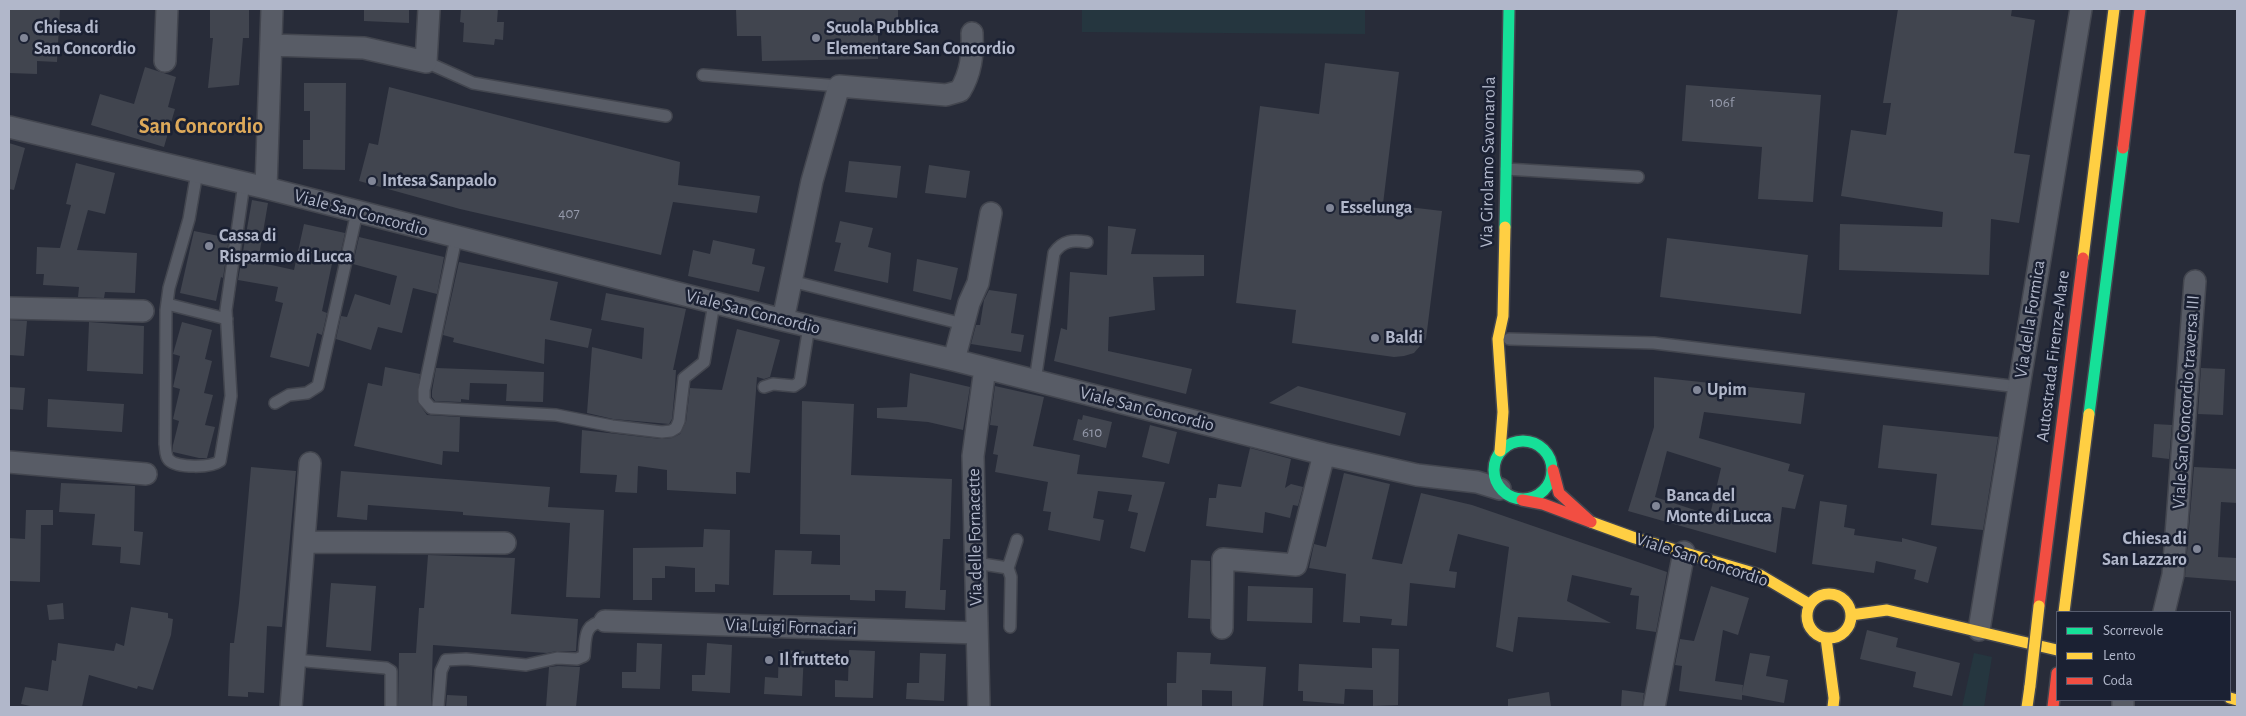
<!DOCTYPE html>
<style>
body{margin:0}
#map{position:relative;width:2246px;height:716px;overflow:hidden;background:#282c39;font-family:"Alegreya Sans",sans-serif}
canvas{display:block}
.frame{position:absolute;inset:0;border:10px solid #b1b7ca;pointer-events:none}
.legend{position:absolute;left:2056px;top:611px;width:175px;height:90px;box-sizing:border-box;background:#1b2133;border:1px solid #575d6f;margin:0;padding:6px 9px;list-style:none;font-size:15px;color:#b1b7ca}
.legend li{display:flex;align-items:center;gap:10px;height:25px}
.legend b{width:25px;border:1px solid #575d6f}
</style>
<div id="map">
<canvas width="2246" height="716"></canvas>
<div class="frame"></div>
<ul class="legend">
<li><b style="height:6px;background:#16e098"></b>Scorrevole</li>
<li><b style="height:6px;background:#ffcf43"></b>Lento</li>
<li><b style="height:6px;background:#f24e42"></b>Coda</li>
</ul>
</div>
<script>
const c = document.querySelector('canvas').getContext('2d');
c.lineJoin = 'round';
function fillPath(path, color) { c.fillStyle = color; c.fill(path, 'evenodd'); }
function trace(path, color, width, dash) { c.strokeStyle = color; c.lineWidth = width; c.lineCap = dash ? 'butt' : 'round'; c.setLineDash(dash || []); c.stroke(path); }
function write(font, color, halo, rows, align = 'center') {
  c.font = font + ' "Alegreya Sans",sans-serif'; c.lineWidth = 5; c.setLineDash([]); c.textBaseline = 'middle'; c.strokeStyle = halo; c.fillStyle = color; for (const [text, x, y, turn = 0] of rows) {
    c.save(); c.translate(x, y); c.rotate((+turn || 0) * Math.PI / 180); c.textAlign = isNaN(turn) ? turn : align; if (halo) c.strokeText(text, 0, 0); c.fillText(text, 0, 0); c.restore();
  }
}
fillPath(new Path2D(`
 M1082 9H1365V34L1082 32Z
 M1974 653 1992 657 1984 707H1962Z`), '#25363f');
fillPath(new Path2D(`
 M9 9H60L57 62 37 61V74L9 73Z
 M210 9H249V38H243L239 85 208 88 213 38H210Z
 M364 9H409V23L364 21Z
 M461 9H498L497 22H504L503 40 495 39 494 45 463 42 464 23 460 22Z
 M736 9H898V30H878V59L762 61 761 36H737Z
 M1898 9H2012L2011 16 2035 20 2014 153 2030 155 2019 223 1991 219 1989 275 1839 270 1840 224 1942 227 1943 212 1841 196 1851 130 1886 135 1891 103H1883Z
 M1325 63 1399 72 1383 204 1442 211 1426 339 1414 353 1404 356 1394 357 1292 343 1296 310 1236 303 1260 106 1319 114Z
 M145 67 176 77 168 107 175 109 164 147 91 125 100 94 134 104Z
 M304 83H346L345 170 303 169V140H310V111H304Z
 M1686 85 1821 95 1813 202 1758 199 1762 147 1682 141Z
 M389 87 680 162 678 185 760 196 757 213 673 202 661 255 460 209 359 181 369 143 378 145Z
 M9 143 25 148 14 190 9 189Z
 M849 161 901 166 897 198 845 192Z
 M76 163 115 173 105 214 88 210 77 250 137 253 135 293 105 292 104 298 78 297 79 287 43 285 44 274H36L37 247 60 248 71 205 66 204Z
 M929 165 970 171 966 198 925 193Z
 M252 200 268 203 258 262 294 270 304 224 345 233 339 260 333 259 322 311 327 313 322 335 317 333 309 367 270 357 283 303 275 301 278 287 238 280Z
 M840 221 873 228 868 247 891 253 888 283 834 271 841 243 835 242Z
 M1108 226 1136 229 1131 254 1204 255V276L1153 277 1155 310 1109 317 1108 351 1192 369 1186 394 1054 361 1061 328 1067 330 1070 272 1107 275Z
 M194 231 229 238 223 278 221 277 216 301 180 293Z
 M359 237 444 257 437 294 413 288 402 333 378 327 371 350 336 339 341 316 347 317 355 294 390 305 397 276 353 264Z
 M1667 238 1808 255 1801 314 1660 297Z
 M713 240 755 249 752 264 765 267 759 292 688 276 693 250 710 254Z
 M917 259 958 268 951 300 913 291Z
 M459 262 558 282 550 320 592 329 588 348 545 339 544 364 453 342 454 338 443 335Z
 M989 290 1017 294 1011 333 1024 335 1021 352 971 344 976 325H980L984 300Z
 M606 293 686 309 673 370H676L675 387 672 419 669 424 613 419 587 413 592 347 642 359 644 328 601 320Z
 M9 320 27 321 24 356 9 355Z
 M89 322 144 326 143 374 87 371Z
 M182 322 212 330 205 359 212 361 204 393 213 395 205 425 215 427 207 458H199L173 452V445L179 421 173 419 180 389 173 387 180 356 173 354Z
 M737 329 780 340 770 377 764 379 757 377 750 473 736 472V494L667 490V470L638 466 637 493 615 492 617 475 580 473 582 430 661 439 672 438 680 434 686 422 690 388 722 390Z
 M385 367 420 374 417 401 427 415 460 417 459 452 443 451 442 465 354 446 368 383 382 386Z
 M436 368 544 372 543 402 506 401 507 384 470 383 469 400 461 399V402L435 401 432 397V391Z
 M2201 368 2225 369 2223 415 2198 414Z
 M910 373 970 387 963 430 928 422 877 418V408L907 407Z
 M1654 377 1805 393 1801 424 1704 412 1699 438 1790 464 1788 471 1804 475 1795 509 1782 507 1776 553 1628 511 1654 427ZM1667 451 1721 468 1710 515 1655 497Z
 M995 386 1044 397 1033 446 1080 455 1077 474 1165 482 1145 552 1130 548 1138 513 1128 511 1132 495 1098 491 1093 518 1104 520 1100 541 1048 530 1051 512 1043 511 1048 482 995 472 998 455 993 454 998 426 990 425Z
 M1298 386 1406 413 1400 436 1269 403Z
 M9 387 25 388 23 410 9 409Z
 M48 399 124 404 122 432 47 427Z
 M802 401 854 404 851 475 952 479 950 539H943L940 590H946L945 610 905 608 906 591 875 590V601L850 600V595H773L775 550 812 551 811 564 840 565V535L800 534Z
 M1083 415 1112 422 1106 448 1073 440 1078 419 1082 420Z
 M2154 424 2172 425 2169 459 2152 457Z
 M1150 425 1177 432 1169 464 1142 457Z
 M1883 425 1998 437 1983 530 1931 525 1937 474 1878 468Z
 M1250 448 1291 459 1285 488 1291 484 1303 487 1298 506 1293 505 1290 518 1265 512 1263 533 1206 526 1209 498H1216L1218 484 1241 487Z
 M251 467 296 471 282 627 267 626 264 693 248 692V697L228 696 230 643H234L239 603Z
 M2194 467 2237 469V503L2221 502 2218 557 2237 558V581L2185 577Z
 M341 471 550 487 548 507 604 510 600 598 566 597 570 523 463 515V512L368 505 367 520 337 517Z
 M1344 473 1390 484 1372 559 1402 564 1421 493 1472 505 1667 572 1656 632 1636 629 1639 596 1630 595 1632 588 1572 575 1567 601 1611 623 1518 617 1513 652 1496 647 1509 547 1458 534 1449 571 1457 572 1455 588 1410 583 1407 626 1391 625 1392 619 1360 616V623L1343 622 1346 574 1309 568 1314 544 1326 547Z
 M61 483 135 486 134 531 143 532 140 565 120 563 121 547 92 545 95 514 59 512Z
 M1820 501 1847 505 1844 527 1855 529 1854 535 1902 542V538L1937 547 1928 583 1914 579 1916 570 1876 561 1874 573 1812 564Z
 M26 510H53V525H41L40 582 9 581V538L25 539Z
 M704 529 730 530 729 585 715 584V592H695V568L665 566V578H652V600H633V548L703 547Z
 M428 555 515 558 511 614 578 619 576 651H557L547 653 433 645 431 707H398L399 653H416L419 608H424Z
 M1191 560 1210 561V619L1188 618Z
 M331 583 376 586 371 651 326 647Z
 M1248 586 1313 588 1312 623 1247 621Z
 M1711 586 1749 598 1738 635 1723 630 1715 681 1743 685 1742 693 1750 653 1770 656 1766 676 1788 680 1784 703 1742 695V700L1679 691 1682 666 1675 665 1680 639 1694 641Z
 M63 603 64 619 49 620 47 605Z
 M131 607 168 613V618L173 619 171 635 153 690 138 686 137 689 89 675 82 707H35L21 704 25 687 48 691 52 660 56 661 58 643 114 651 116 643 124 646Z
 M1867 630 1898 638 1896 647 1960 663 1952 696 1913 687 1916 672 1860 659Z
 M637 643 662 644 660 689 622 688V672H636Z
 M707 643 732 645 730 693 692 691V675H705Z
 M1372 648 1399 649 1398 705 1373 706V690L1345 689 1344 704 1303 701V691H1298L1299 664 1372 668Z
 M779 650 804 651 802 696 764 694 765 677 778 678Z
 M849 650 875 651 873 698 835 697V680L848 681Z
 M1177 652 1211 653 1210 664 1266 667 1263 707H1232V691L1202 690V707H1167V683H1176Z
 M920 653 946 654 944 701 906 699 907 683H919Z
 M558 666 580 667 576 707H546L549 667Z
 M1622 690 1644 693 1642 707H1621Z
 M1549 692 1551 707H1508V699Z
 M447 695 467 696V707H446Z`), '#41454f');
const lane = new Path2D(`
 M426 62 473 83 666 116
 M703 75 839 86
 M1506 169 1638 177
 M197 172 189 219 169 288 166 310 165 444C166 449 165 456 169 460 177 468 211 468 220 461L231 396 226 310 244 183
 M456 238 424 390V400L431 408 556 415 612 426 662 432 671 431 676 428 679 421 684 378 704 362 714 303
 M791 281 955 322 961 329
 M167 304 227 319
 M1509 339 1654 343 2019 387
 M1035 381 1054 253C1063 240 1073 240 1087 242
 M764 387 773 384 794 386 800 382 809 326
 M275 403 289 395 307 393 318 386 357 212
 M976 563 1008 568 1011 577 1010 627
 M1008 568 1017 540
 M294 660 386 668 391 671V707
 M438 707 441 671 446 660 466 659 526 665 557 658 577 659 584 656C586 637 583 624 605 621`);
const street = new Path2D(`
 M271 45 364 48 426 62 429 9
 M165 61 167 9
 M9 127 266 188 783 320 954 360 1324 454 1417 475 1477 482 1500 489
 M266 188 272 9
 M9 308 143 311
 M783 320 812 181 839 86 946 95 960 91C971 73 973 55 972 33
 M954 360 969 303 978 283 991 213
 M9 462 146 474
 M305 542 505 543
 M2164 612 2173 575 2195 281
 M605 621 977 633
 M1222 628 1223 559 1296 565 1324 454
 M1979 630 2081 9
 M2123 700V707
 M291 707 310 463
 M979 707 973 456 985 368
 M1654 707 1684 552`);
const fast = new Path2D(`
 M1505 227 1509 9
 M2089 414 2123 148
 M1494 470a29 29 0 1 1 58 0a29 29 0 1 1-58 0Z`);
const slow = new Path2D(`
 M2083 258 2114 9
 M1500 451 1503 412 1498 339 1503 316 1505 227
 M1591 522 1635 538 1760 575 1809 604
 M1807 616a22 22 0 1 1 44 0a22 22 0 1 1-44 0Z
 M2064 612 2089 414
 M1851 615 1887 610 2057 650
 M1826 638 1834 698 1833 707
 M2230 698 2237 700
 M2027 707 2030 686`);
const jam = new Path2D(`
 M2123 148 2140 9
 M1522 500 1543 504 1591 522 1559 493 1553 470
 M2039 606 2083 258
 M2053 707 2057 673`);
trace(lane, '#43464f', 14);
trace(street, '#43464f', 24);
trace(fast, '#43464f', 14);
trace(slow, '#43464f', 14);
trace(jam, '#43464f', 14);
trace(lane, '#585c66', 11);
trace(street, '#585c66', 21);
trace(fast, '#16e098', 11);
trace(slow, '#ffcf43', 11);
trace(jam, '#f24e42', 11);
const slowBridge = new Path2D(`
 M2030 686 2039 606`);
trace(slowBridge, '#454853', 14, []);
trace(slowBridge, '#ffcf43', 11);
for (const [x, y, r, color] of [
 [24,38,5,"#818697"],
 [816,38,5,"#818697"],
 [372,181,5,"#818697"],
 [1330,208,5,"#818697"],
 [209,246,5,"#818697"],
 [1375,338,5,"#818697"],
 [1697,390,5,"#818697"],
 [1656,506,5,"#818697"],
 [2197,549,5,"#818697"],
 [769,660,5,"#818697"]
]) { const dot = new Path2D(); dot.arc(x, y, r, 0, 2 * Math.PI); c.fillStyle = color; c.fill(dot); trace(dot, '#1b2133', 2); }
write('15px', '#959aab', null, [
 ["106f",1722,102],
 ["407",569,213],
 ["610",1092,432]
]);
write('bold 18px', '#b1b7ca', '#1b2133', [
 ["Chiesa di",34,28],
 ["San Concordio",34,49],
 ["Scuola Pubblica",826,28],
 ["Elementare San Concordio",826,49],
 ["Intesa Sanpaolo",382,181],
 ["Esselunga",1340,208],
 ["Cassa di",219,236],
 ["Risparmio di Lucca",219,257],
 ["Baldi",1385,338],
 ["Upim",1707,390],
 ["Banca del",1666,496],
 ["Monte di Lucca",1666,517],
 ["Chiesa di",2187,539,"right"],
 ["San Lazzaro",2187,560,"right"],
 ["Il frutteto",779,660]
], 'left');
write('18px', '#b1b7ca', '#1b2133', [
 ["Via Girolamo Savonarola",1488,162,-89],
 ["Viale San Concordio",361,213,15],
 ["Viale San Concordio",753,312,14],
 ["Via della Formica",2030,319,-81],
 ["Autostrada Firenze-Mare",2053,356,-83],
 ["Viale San Concordio traversa III",2186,402,-86],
 ["Viale San Concordio",1147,409,14],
 ["Via delle Fornacette",975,537,-91],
 ["Viale San Concordio",1702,560,18],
 ["Via Luigi Fornaciari",791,627,2]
]);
write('bold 22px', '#dda95a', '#1b2133', [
 ["San Concordio",201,126]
]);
</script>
